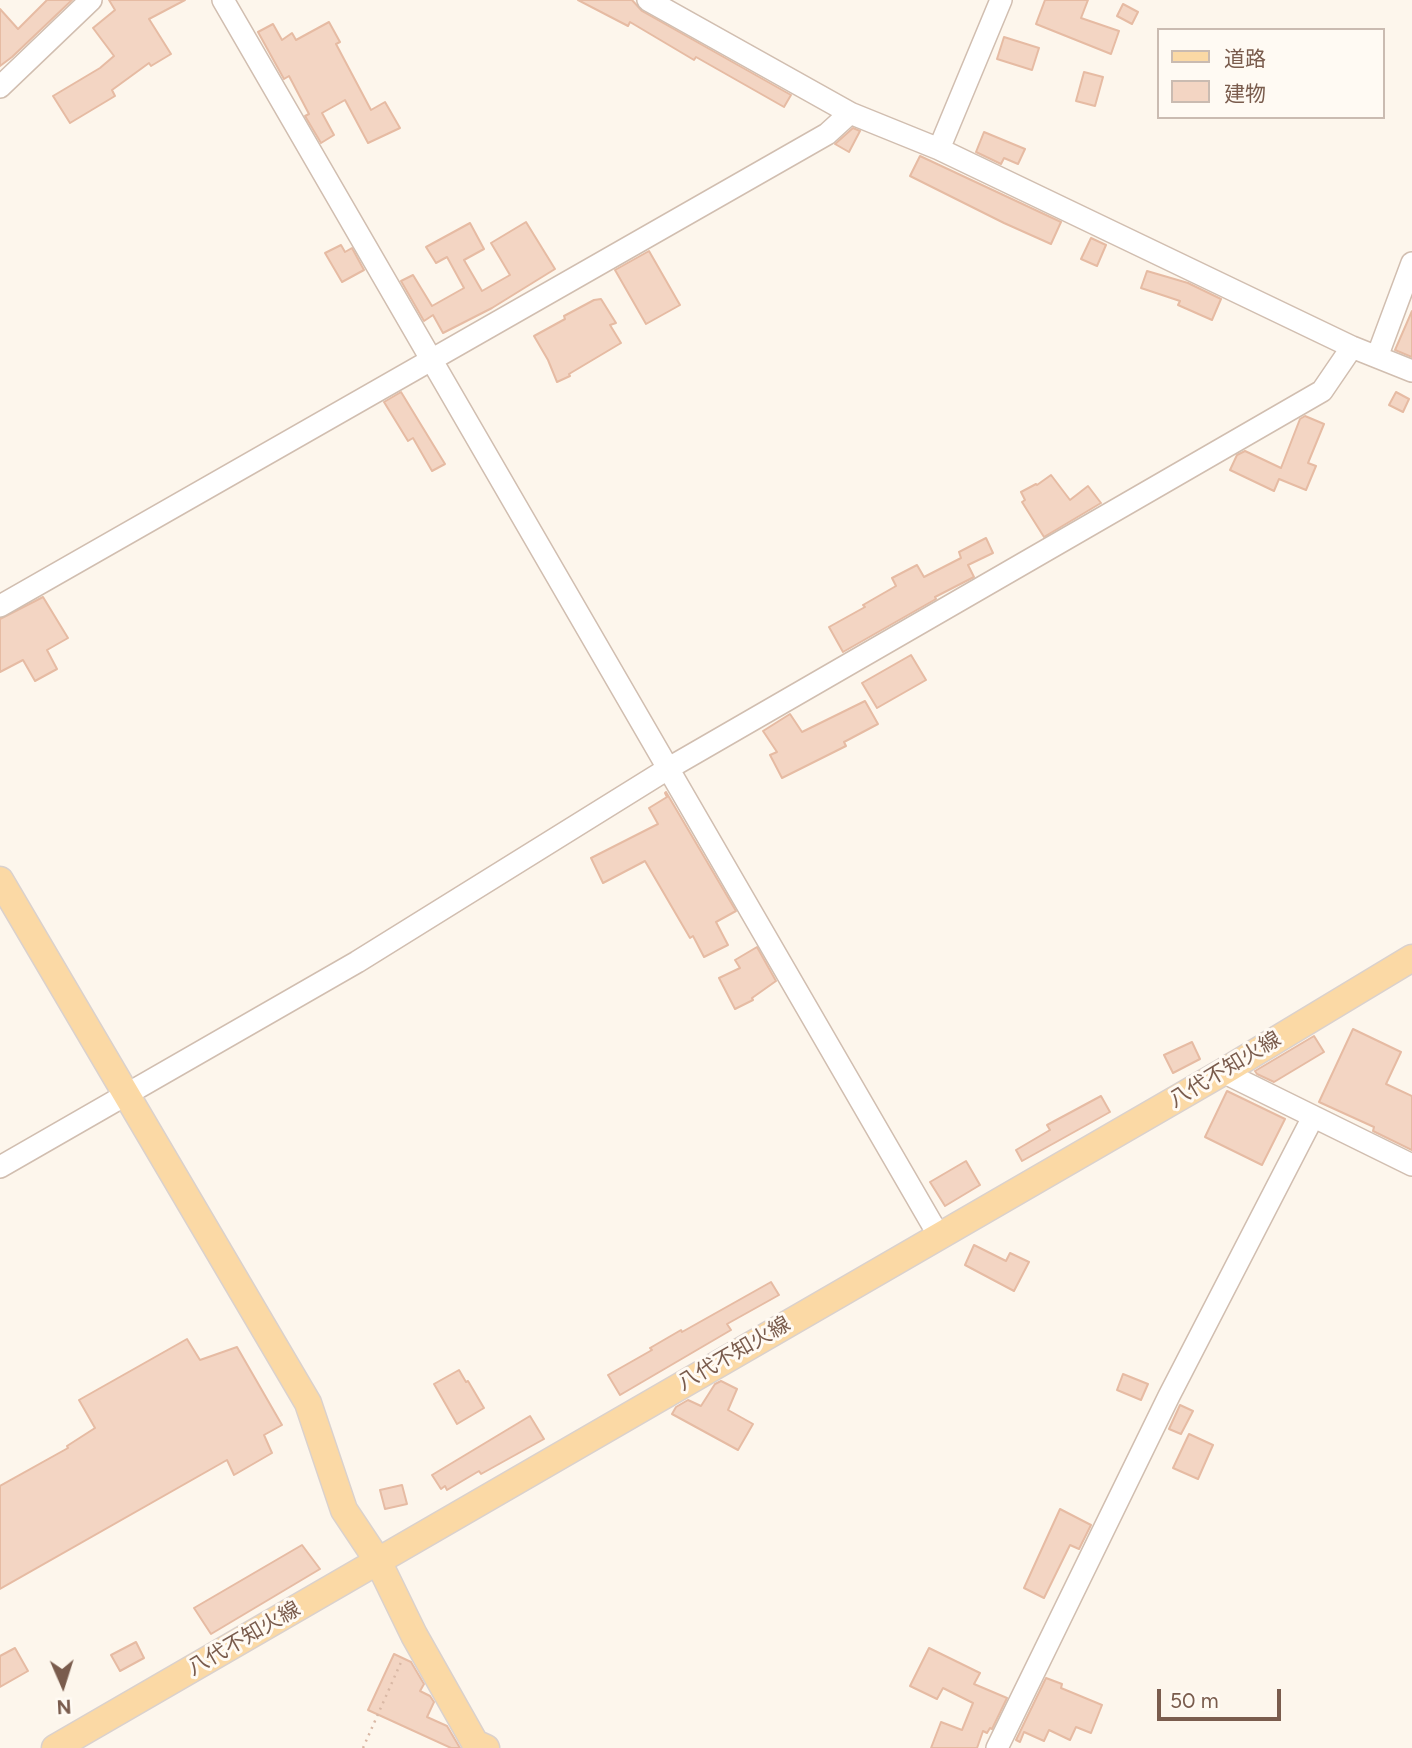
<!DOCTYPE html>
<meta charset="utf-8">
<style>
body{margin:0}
#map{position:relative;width:1412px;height:1748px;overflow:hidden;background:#fdf6ec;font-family:Figtree,"Noto Sans JP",sans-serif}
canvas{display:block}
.legend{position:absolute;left:1157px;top:28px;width:228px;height:91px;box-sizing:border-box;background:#fffaf3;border:2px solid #cabbb1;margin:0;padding:9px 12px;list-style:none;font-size:21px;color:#7a5c4d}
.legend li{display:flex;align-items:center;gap:14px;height:35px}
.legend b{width:35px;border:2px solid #cabbb1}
.north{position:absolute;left:28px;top:1650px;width:70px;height:70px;-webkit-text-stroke:5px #fffaf3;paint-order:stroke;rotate:177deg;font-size:19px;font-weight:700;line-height:28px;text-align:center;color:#7a5c4d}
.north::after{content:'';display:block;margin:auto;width:24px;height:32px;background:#7a5c4d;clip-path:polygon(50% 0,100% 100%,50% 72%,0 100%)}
.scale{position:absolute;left:1157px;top:1689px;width:124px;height:32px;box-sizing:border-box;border:4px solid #7a5c4d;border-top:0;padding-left:9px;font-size:21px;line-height:24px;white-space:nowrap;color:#7a5c4d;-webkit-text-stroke:5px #fffaf3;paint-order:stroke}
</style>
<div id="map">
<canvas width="1412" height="1748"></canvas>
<ul class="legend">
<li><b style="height:9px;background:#fbd9a5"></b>道路</li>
<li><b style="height:19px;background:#f3d5c3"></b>建物</li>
</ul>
<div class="north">N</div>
<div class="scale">50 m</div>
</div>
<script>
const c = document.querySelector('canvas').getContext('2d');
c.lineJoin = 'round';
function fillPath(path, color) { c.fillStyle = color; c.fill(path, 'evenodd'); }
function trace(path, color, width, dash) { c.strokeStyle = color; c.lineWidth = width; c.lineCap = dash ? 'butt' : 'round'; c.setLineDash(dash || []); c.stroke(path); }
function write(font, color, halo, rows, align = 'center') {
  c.font = font + ' Figtree,"Noto Sans JP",sans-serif'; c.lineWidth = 6; c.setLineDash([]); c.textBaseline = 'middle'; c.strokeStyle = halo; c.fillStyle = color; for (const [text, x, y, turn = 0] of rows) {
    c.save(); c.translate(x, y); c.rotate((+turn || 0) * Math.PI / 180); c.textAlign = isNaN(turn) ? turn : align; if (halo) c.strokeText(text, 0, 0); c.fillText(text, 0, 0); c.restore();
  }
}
const building = new Path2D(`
 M47 0H72L12 57 0 66V9L18 29Z
 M109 0H185L149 19 171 54 151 66 149 63 112 90 115 96 70 123 53 96 100 68 114 56 93 28 115 10Z
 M578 0H632L642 11 791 95 784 107 696 57 694 60 630 22 628 26Z
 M1045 0H1088L1081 18 1119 31 1111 54 1036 24Z
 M1123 4 1138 12 1132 24 1117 16Z
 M329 22 340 42 336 44 371 110 385 102 400 128 368 143 345 100 322 113 334 135 321 143 305 116 309 114 289 76 284 79 258 32 273 24 282 40 292 33 296 40Z
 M1004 37 1039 48 1032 70 997 59Z
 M1084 72 1103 77 1095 106 1076 101Z
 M853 128 860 131 849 152 835 144Z
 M984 132 1025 149 1018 164 1004 158 1001 164 976 152Z
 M920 156 1061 222 1051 244 1004 223 910 176Z
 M526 222 555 269 492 308 443 333 433 315 424 321 401 281 413 275 432 306 464 288 447 257 436 263 426 247 470 223 484 249 464 260 482 291 510 275 491 243Z
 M1091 238 1106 245 1097 266 1081 259Z
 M341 245 345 252 352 248 364 270 342 282 325 253Z
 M649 251 680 305 646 324 615 270Z
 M1147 271 1188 283 1221 299 1212 320 1178 305 1180 301 1141 288Z
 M601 299 616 323 610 325 621 343 569 374 570 376 557 382 548 360 534 336 565 319 564 316 594 300Z
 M1412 311V357L1395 350Z
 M401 392 445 464 432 471 413 438 408 441 384 402Z
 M1396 392 1409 399 1403 412 1389 405Z
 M1305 416 1324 424 1308 463 1316 466 1306 490 1279 479 1274 491 1230 470 1237 455 1245 451 1281 468 1300 419Z
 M1051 475 1070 500 1088 486 1101 503 1044 537 1022 502 1025 500 1021 492 1036 484 1037 485Z
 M986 538 993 553 968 565 974 577 935 597 936 599 843 652 829 627 865 607 863 605 896 586 892 578 917 565 924 577 961 558 959 552Z
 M43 597 68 638 47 650 57 669 35 681 23 660 0 672V619Z
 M911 655 926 680 877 708 862 683Z
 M865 701 878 724 844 742 846 746 782 778 770 755 777 752 763 731 790 714 802 732Z
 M666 792 736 911 716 922 728 945 704 957 693 936 690 938 645 861 603 883 591 858 658 824 649 808 667 797 665 793Z
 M757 947 776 981 752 998 753 1000 735 1009 719 978 740 968 735 960Z
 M1353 1029 1401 1052 1386 1084 1412 1096V1150L1373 1131 1374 1127 1319 1102Z
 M1314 1036 1324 1052 1274 1082 1257 1074 1255 1071Z
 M1192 1042 1200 1059 1173 1073 1164 1055Z
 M1227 1091 1285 1119 1262 1165 1205 1137Z
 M1101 1096 1110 1112 1022 1161 1016 1150 1050 1130 1047 1125Z
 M966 1161 980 1185 945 1206 930 1182Z
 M974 1245 1006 1261 1010 1253 1029 1262 1014 1291 965 1265Z
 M771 1282 779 1295 727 1324 731 1330 620 1395 608 1375 652 1350 650 1348 681 1330 682 1332Z
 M187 1339 200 1360 237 1347 282 1425 264 1435 272 1453 234 1475 227 1460 0 1589V1486L68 1448 67 1446 95 1428 79 1400Z
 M459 1370 466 1382 468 1381 484 1408 457 1424 434 1384Z
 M1123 1374 1148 1384 1141 1400 1117 1390Z
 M721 1381 737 1389 728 1410 753 1424 738 1450 672 1414 676 1407 688 1400 701 1406 715 1384Z
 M1180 1405 1193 1411 1181 1434 1169 1429Z
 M530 1416 544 1439 481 1474 479 1471 447 1490 445 1486 441 1489 432 1475Z
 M1189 1434 1213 1445 1198 1479 1173 1468Z
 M402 1485 407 1504 385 1509 380 1490Z
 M1060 1509 1091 1525 1079 1549 1070 1545 1044 1598 1024 1588Z
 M302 1545 320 1569 211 1634 194 1608Z
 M136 1642 144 1658 120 1671 111 1655Z
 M15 1648 28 1671 0 1687V1656Z
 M929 1648 980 1673 974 1684 1007 1698 992 1729 990 1728 987 1733 983 1731 977 1748H931L941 1722 962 1730 973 1703 943 1688 937 1699 910 1686Z
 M394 1654 411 1662 424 1684 420 1691 430 1696 434 1702 427 1717 447 1726 460 1748H451L368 1710Z
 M1046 1678 1062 1684 1061 1688 1102 1705 1091 1733 1076 1727 1070 1740 1049 1730 1044 1741 1024 1732 1020 1742 1016 1740Z`);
fillPath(building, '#f3d5c3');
trace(building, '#e6bba3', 2);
const minor = new Path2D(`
 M223 0 939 1236
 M648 0 850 113 939 149 1352 347 1412 371
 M0 87 91 0
 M939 149 1001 0
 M1377 357 1412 263
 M0 606 827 134 850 113
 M1223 1072 1412 1165
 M0 1167 357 962 669 768 1322 391 1352 347
 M997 1748 1169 1396 1313 1117`);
const major = new Path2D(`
 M0 880 308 1403 344 1510 378 1561 414 1635 475 1743 486 1748
 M55 1748 1223 1072 1412 958`);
trace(minor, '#d1beb0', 24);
trace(major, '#dad1cd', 29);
trace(new Path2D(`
 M363 1748 402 1660`), '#d9b8a5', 2.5, [2, 5]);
trace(minor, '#fff', 21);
trace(major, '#fbd9a5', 26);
write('21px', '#7a5c4d', '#fffaf3', [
 ["八代不知火線",1225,1070,-31],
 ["八代不知火線",734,1354,-30],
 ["八代不知火線",244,1639,-30]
]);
</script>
